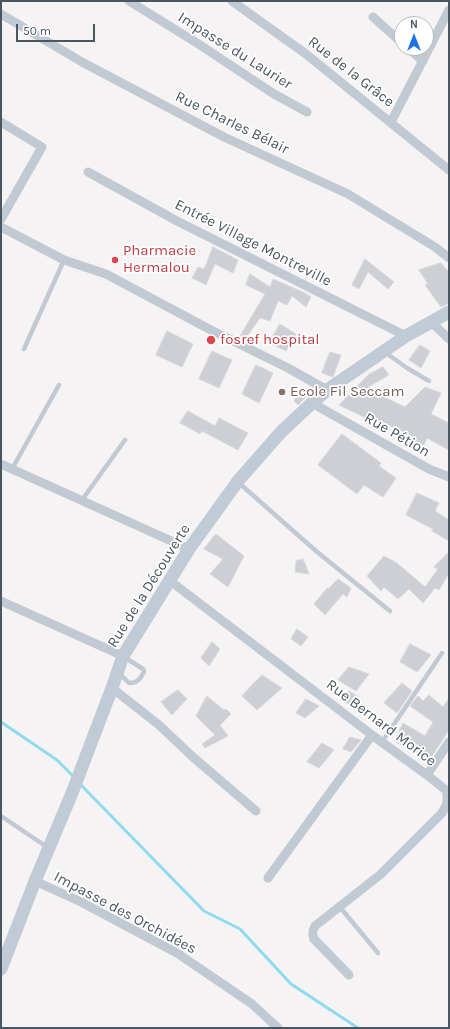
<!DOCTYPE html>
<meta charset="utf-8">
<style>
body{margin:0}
#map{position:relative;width:450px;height:1029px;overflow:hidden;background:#f5f3f3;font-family:Karla,sans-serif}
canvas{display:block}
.frame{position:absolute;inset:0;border:2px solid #4a5661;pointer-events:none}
.north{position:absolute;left:394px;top:16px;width:40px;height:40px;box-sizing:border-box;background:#fff;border:1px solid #b7bbc0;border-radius:50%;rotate:0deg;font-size:11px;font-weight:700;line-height:16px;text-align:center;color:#4a5661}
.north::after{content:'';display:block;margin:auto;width:14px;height:18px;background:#1a73e8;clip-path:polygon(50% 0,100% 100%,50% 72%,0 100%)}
.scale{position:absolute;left:16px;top:24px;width:79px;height:18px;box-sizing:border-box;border:2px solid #4a5661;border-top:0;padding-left:5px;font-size:12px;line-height:14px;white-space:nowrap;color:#4a5661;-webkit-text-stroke:3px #fff;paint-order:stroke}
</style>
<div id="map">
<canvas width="450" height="1029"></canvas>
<div class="frame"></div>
<div class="north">N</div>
<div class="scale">50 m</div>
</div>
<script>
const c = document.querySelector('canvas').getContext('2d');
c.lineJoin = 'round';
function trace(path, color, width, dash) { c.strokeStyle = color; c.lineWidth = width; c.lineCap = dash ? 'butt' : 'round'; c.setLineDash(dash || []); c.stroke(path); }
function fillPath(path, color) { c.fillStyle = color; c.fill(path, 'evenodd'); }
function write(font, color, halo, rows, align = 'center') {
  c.font = font + ' Karla,sans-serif'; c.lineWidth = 3.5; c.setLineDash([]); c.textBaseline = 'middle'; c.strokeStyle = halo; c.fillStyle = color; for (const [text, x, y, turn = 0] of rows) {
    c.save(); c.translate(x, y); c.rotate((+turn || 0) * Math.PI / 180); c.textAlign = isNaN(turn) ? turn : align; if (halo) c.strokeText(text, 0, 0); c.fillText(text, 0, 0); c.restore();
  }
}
trace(new Path2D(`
 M1 722 57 760 74 777
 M79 783 204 911 240 929 291 984 358 1028`), '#90daee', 3);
const building = new Path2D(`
 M213 247 238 260 233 273 215 264 206 285 192 278 198 267 204 269Z
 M365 259 394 282 388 289 368 272 359 289 352 285Z
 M441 263 449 272V303L441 307 425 285 428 284 419 270Z
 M250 274 270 287 273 279 303 292 311 297 306 307 292 296 287 305 278 301 270 321 260 318 245 339 240 336 265 294 246 285Z
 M280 324 296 334 286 351 269 343Z
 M167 331 193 344 182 367 156 355Z
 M420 345 430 351 421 368 409 360Z
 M212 351 232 360 219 388 199 379Z
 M330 352 341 355 333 377 322 373Z
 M256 365 273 373 259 403 242 394Z
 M383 367 389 375 368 387 381 393 380 395 405 407 425 387 441 393 431 414 449 423V450L427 438 423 447 400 437 403 432 368 416 366 418 339 405 368 375Z
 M299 392 306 397 298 405 294 401Z
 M188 411 215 426 219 418 248 433 238 450 202 431 200 434 180 423Z
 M342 434 381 463 379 466 396 478 383 497 364 485 357 494 318 465Z
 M417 493 439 503 435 511 449 520V541L432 531 433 529 406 515Z
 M216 534 244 556 228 587 210 574 223 559 204 549Z
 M449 552V573L439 590 435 588 423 603 409 589 398 599 384 587 381 591 367 576 384 556 397 563 425 587 438 569 434 567Z
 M303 559 309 574 295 572 296 561Z
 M338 579 351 588 347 597 343 594 325 615 314 604 327 588 328 589Z
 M297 629 308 637 301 646 291 639Z
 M212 642 220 649 209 666 201 658Z
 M410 644 431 655 417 672 400 662Z
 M349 667 369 674 356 691 338 680Z
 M262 675 282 688 257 710 242 696Z
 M402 683 412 691 397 713 384 703Z
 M178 690 187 699 172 715 161 702Z
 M349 691 359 697 351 705 341 700Z
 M429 695 443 707 449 698V730L430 759 394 741 403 723 425 736 433 722 410 706 418 696 423 701Z
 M207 696 224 710 226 709 231 714 220 725 228 736 205 748 202 744 215 735 196 716Z
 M306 699 319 706 305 718 296 713Z
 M350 737 361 740 351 752 343 749Z
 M322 743 334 750 319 768 307 762Z`);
fillPath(building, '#cdcfd5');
trace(building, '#d7d9de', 1);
trace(new Path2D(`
 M24 349 64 260
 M386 353 407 368 429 381
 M12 469 59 385
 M239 483 316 551 390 611
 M82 500 125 440
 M119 673 129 683C138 683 140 679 144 672L143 669 124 657
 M382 742 442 653
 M1 816 47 847
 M339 906 378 953`), '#c1cad2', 4.5);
trace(new Path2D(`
 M129 1 197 43 274 94 307 112
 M232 1 306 54 449 170
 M1 14 82 62 224 137 348 194 435 247 449 258
 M373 17 402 43
 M408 48 423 61
 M1 122 42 147 1 219
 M391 122 449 10
 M88 172 177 221 406 336
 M1 227 64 260 106 274 209 329 288 368 327 390
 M431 322 449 339
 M312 403 429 469 449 477
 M1 464 189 549
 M169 580 372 735 427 775 447 791V804L442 813 381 874 315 926C312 931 312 934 314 939L349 975
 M1 601 123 656
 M112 688 159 725 194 758 256 811
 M427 775 449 742
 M268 878 372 735
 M35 881 81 902 177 953 252 1004 278 1028`), '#c1cad2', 9);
trace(new Path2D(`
 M1 969 35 881 72 793 112 688 123 656 189 549 238 481 281 432 312 403 327 390 406 336 449 312`), '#c1cbd6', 13);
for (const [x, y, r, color] of [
 [115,260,4,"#e0444e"],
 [211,340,5,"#e0444e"],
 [282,392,4,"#8d6e63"]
]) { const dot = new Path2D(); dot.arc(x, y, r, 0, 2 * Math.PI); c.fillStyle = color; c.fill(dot); trace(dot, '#fff', 1.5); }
write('15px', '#4a5661', '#fff', [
 ["Impasse du Laurier",235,51,32],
 ["Rue de la Grâce",351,72,38],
 ["Rue Charles Bélair",232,123,26],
 ["Entrée Village Montreville",253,243,27],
 ["Rue Pétion",397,435,30],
 ["Rue de la Découverte",149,586,-58],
 ["Rue Bernard Morice",381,723,37],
 ["Impasse des Orchidées",125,913,28]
]);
write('15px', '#be3a42', '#fff', [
 ["Pharmacie",123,251],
 ["Hermalou",123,268],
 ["fosref hospital",220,340]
], 'left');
write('15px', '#785e54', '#fff', [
 ["Ecole Fil Seccam",290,392]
], 'left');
</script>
